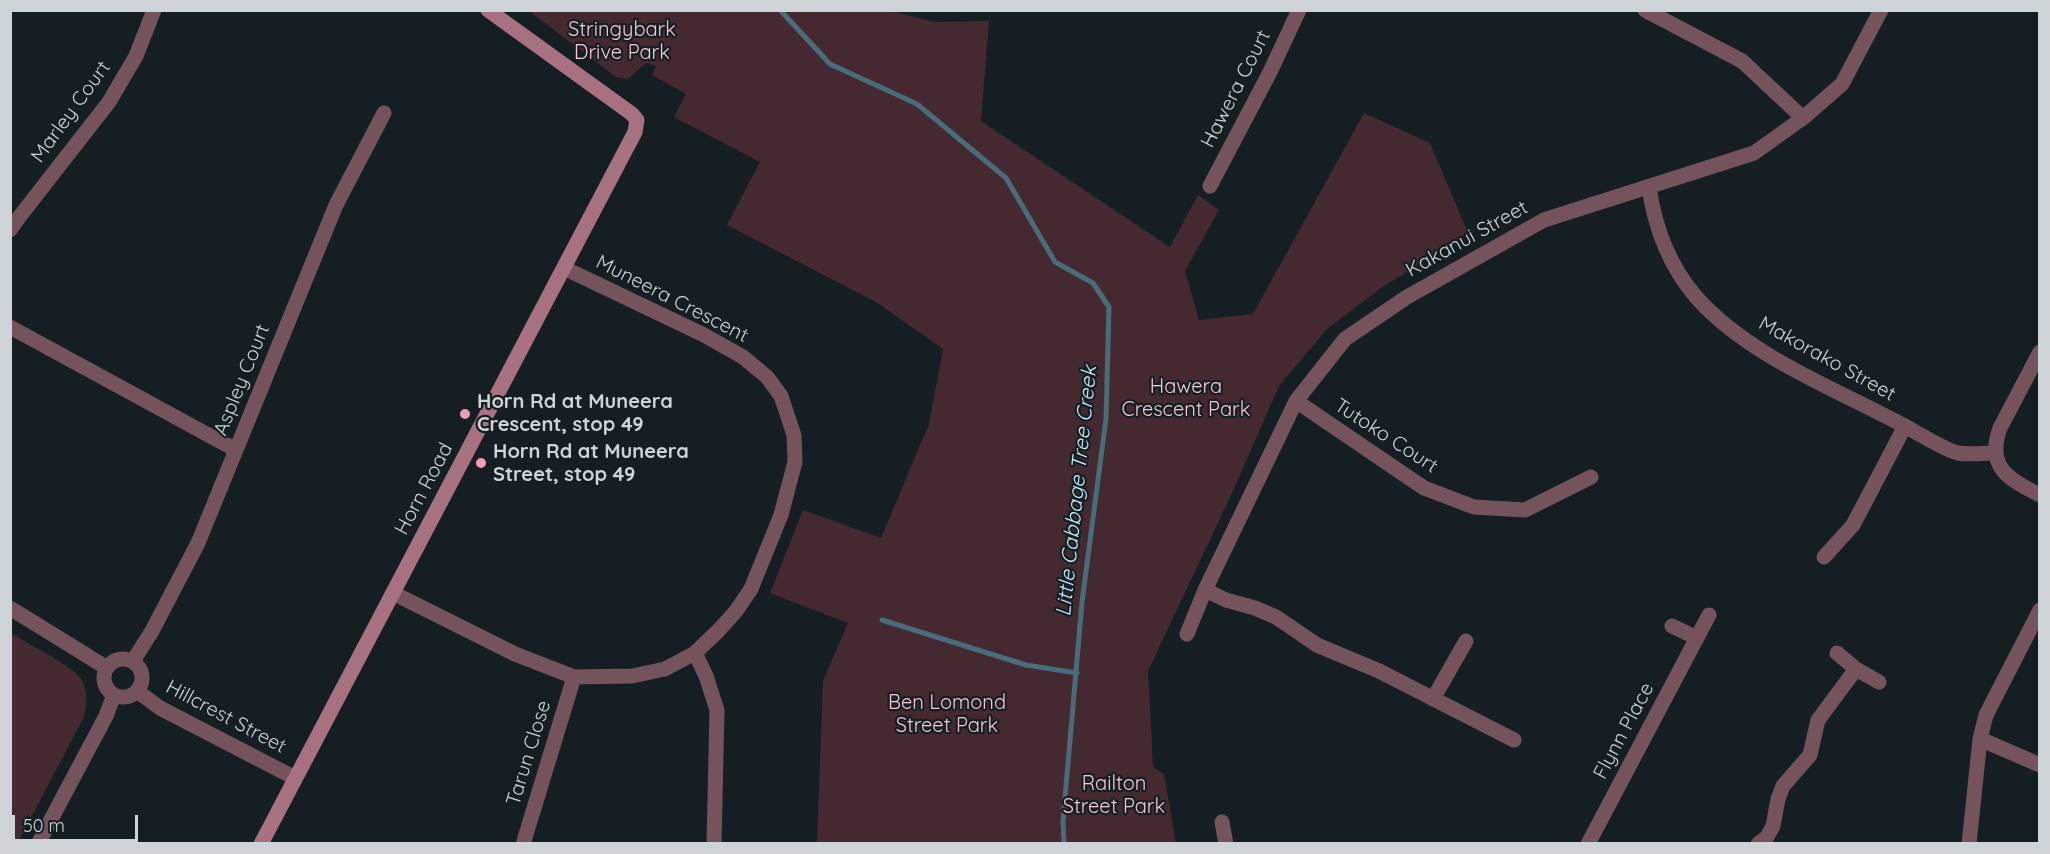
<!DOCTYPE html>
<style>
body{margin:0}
#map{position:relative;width:2050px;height:854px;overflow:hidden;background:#151f23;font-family:Quicksand,sans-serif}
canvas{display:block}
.frame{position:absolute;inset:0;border:12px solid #cdd3d6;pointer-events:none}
.scale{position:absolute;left:12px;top:815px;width:126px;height:27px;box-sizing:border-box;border:3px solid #cdd3d6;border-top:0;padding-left:8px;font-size:18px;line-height:21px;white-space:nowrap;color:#cdd3d6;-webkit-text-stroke:4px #151f23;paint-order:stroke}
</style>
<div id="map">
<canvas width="2050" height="854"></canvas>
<div class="frame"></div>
<div class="scale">50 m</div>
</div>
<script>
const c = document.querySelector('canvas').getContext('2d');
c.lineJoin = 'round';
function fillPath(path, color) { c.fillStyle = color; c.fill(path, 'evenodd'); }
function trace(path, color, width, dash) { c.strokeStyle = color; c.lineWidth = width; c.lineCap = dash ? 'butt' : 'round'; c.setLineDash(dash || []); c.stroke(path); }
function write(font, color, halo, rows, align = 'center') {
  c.font = font + ' Quicksand,sans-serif'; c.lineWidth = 4.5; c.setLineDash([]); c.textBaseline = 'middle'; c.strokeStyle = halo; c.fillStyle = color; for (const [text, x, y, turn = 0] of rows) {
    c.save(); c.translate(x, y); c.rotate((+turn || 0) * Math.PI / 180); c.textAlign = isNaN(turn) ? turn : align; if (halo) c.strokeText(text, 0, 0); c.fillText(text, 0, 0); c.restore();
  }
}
fillPath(new Path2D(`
 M886 10 935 22 989 21 981 121 1170 247 1198 195 1219 210 1185 271 1199 320 1253 314 1364 113 1430 143 1468 233 1381 288 1327 329 1279 386 1233 491 1148 671 1153 767 1164 774 1176 843H817L823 681 848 623 770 593 803 510 881 538 929 424 943 349 876 302 727 225 760 162 674 117 686 94 652 75 656 66 646 63 628 79 616 77 529 11Z
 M11 633C27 644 73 665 82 680 88 693 87 704 84 717L17 844 10 843Z`), '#452931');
trace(new Path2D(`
 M780 10 830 64 917 104 1006 178 1055 262 1093 283 1109 307 1106 419 1082 602 1063 821 1064 844
 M882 620 1026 665 1077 673`), '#486c79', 5);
trace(new Path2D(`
 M1645 10 1742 61 1803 118
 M1210 186 1270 72 1299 10
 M1649 187C1655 229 1669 266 1697 298 1748 355 1831 387 1897 422 1912 429 1944 450 1958 453 1969 455 1983 453 1994 453
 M10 230 20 216 109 102 136 56 154 10
 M10 327 236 450
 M2040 352 2000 428C1986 467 2008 479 2040 495
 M1296 401 1424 488 1474 507 1525 510 1591 477
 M1824 557 1853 525 1905 426
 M1205 590 1226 600 1255 608 1276 617 1317 645 1379 671 1514 740
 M393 593 515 654 574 677 632 676 665 669 695 653 719 630 736 611 751 589 781 515 795 462 794 435 781 396 767 377 743 357 704 335 564 268
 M10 608 107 668
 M1672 626 1697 638
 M1187 634 1205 590 1296 401 1345 339 1407 297 1544 220 1754 153 1803 118 1842 84 1881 10
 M695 653 706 676 717 710 714 844
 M1837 653 1856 669 1879 682
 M104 678a19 19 0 1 1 38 0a19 19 0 1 1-38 0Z
 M133 661 152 631 198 543 336 205 384 113
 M137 691 160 708 295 778
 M1433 699 1466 641
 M1980 739 2040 765
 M1222 822 1226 844
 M524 841 574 677
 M38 844 106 716 114 695
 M1588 844 1709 615
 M1758 844 1767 837 1773 826 1778 799 1783 786 1810 755 1818 720 1856 669
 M1969 844 1980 739 1986 715 2040 610`), '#75535c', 15);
trace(new Path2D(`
 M261 844 635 132 637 120 632 114 488 10`), '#a77181', 15);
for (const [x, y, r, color] of [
 [465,414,6,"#f19ab4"],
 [481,463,6,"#f19ab4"]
]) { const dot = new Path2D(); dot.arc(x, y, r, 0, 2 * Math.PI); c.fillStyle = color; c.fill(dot); trace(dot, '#151f23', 2); }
write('20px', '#f8c5d3', '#151f23', [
 ["Stringybark",622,30],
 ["Drive Park",622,53],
 ["Hawera",1186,387],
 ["Crescent Park",1186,410],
 ["Ben Lomond",947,703],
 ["Street Park",947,726],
 ["Railton",1114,784],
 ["Street Park",1114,807]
]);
write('20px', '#cdd3d6', '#151f23', [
 ["Hawera Court",1236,89,-63],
 ["Marley Court",71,112,-54],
 ["Kakanui Street",1467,239,-29],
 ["Muneera Crescent",672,299,27],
 ["Makorako Street",1827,359,29],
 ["Aspley Court",242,380,-68],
 ["Tutoko Court",1386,436,33],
 ["Horn Road",424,489,-62],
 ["Hillcrest Street",226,717,28],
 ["Flynn Place",1624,731,-62],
 ["Tarun Close",529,753,-73]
]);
write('bold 20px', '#cdd3d6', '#151f23', [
 ["Horn Rd at Muneera",477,402],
 ["Crescent, stop 49",477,425],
 ["Horn Rd at Muneera",493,452],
 ["Street, stop 49",493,475]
], 'left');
write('italic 21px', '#c3eaf9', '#151f23', [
 ["Little Cabbage Tree Creek",1077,491,-84]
]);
</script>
